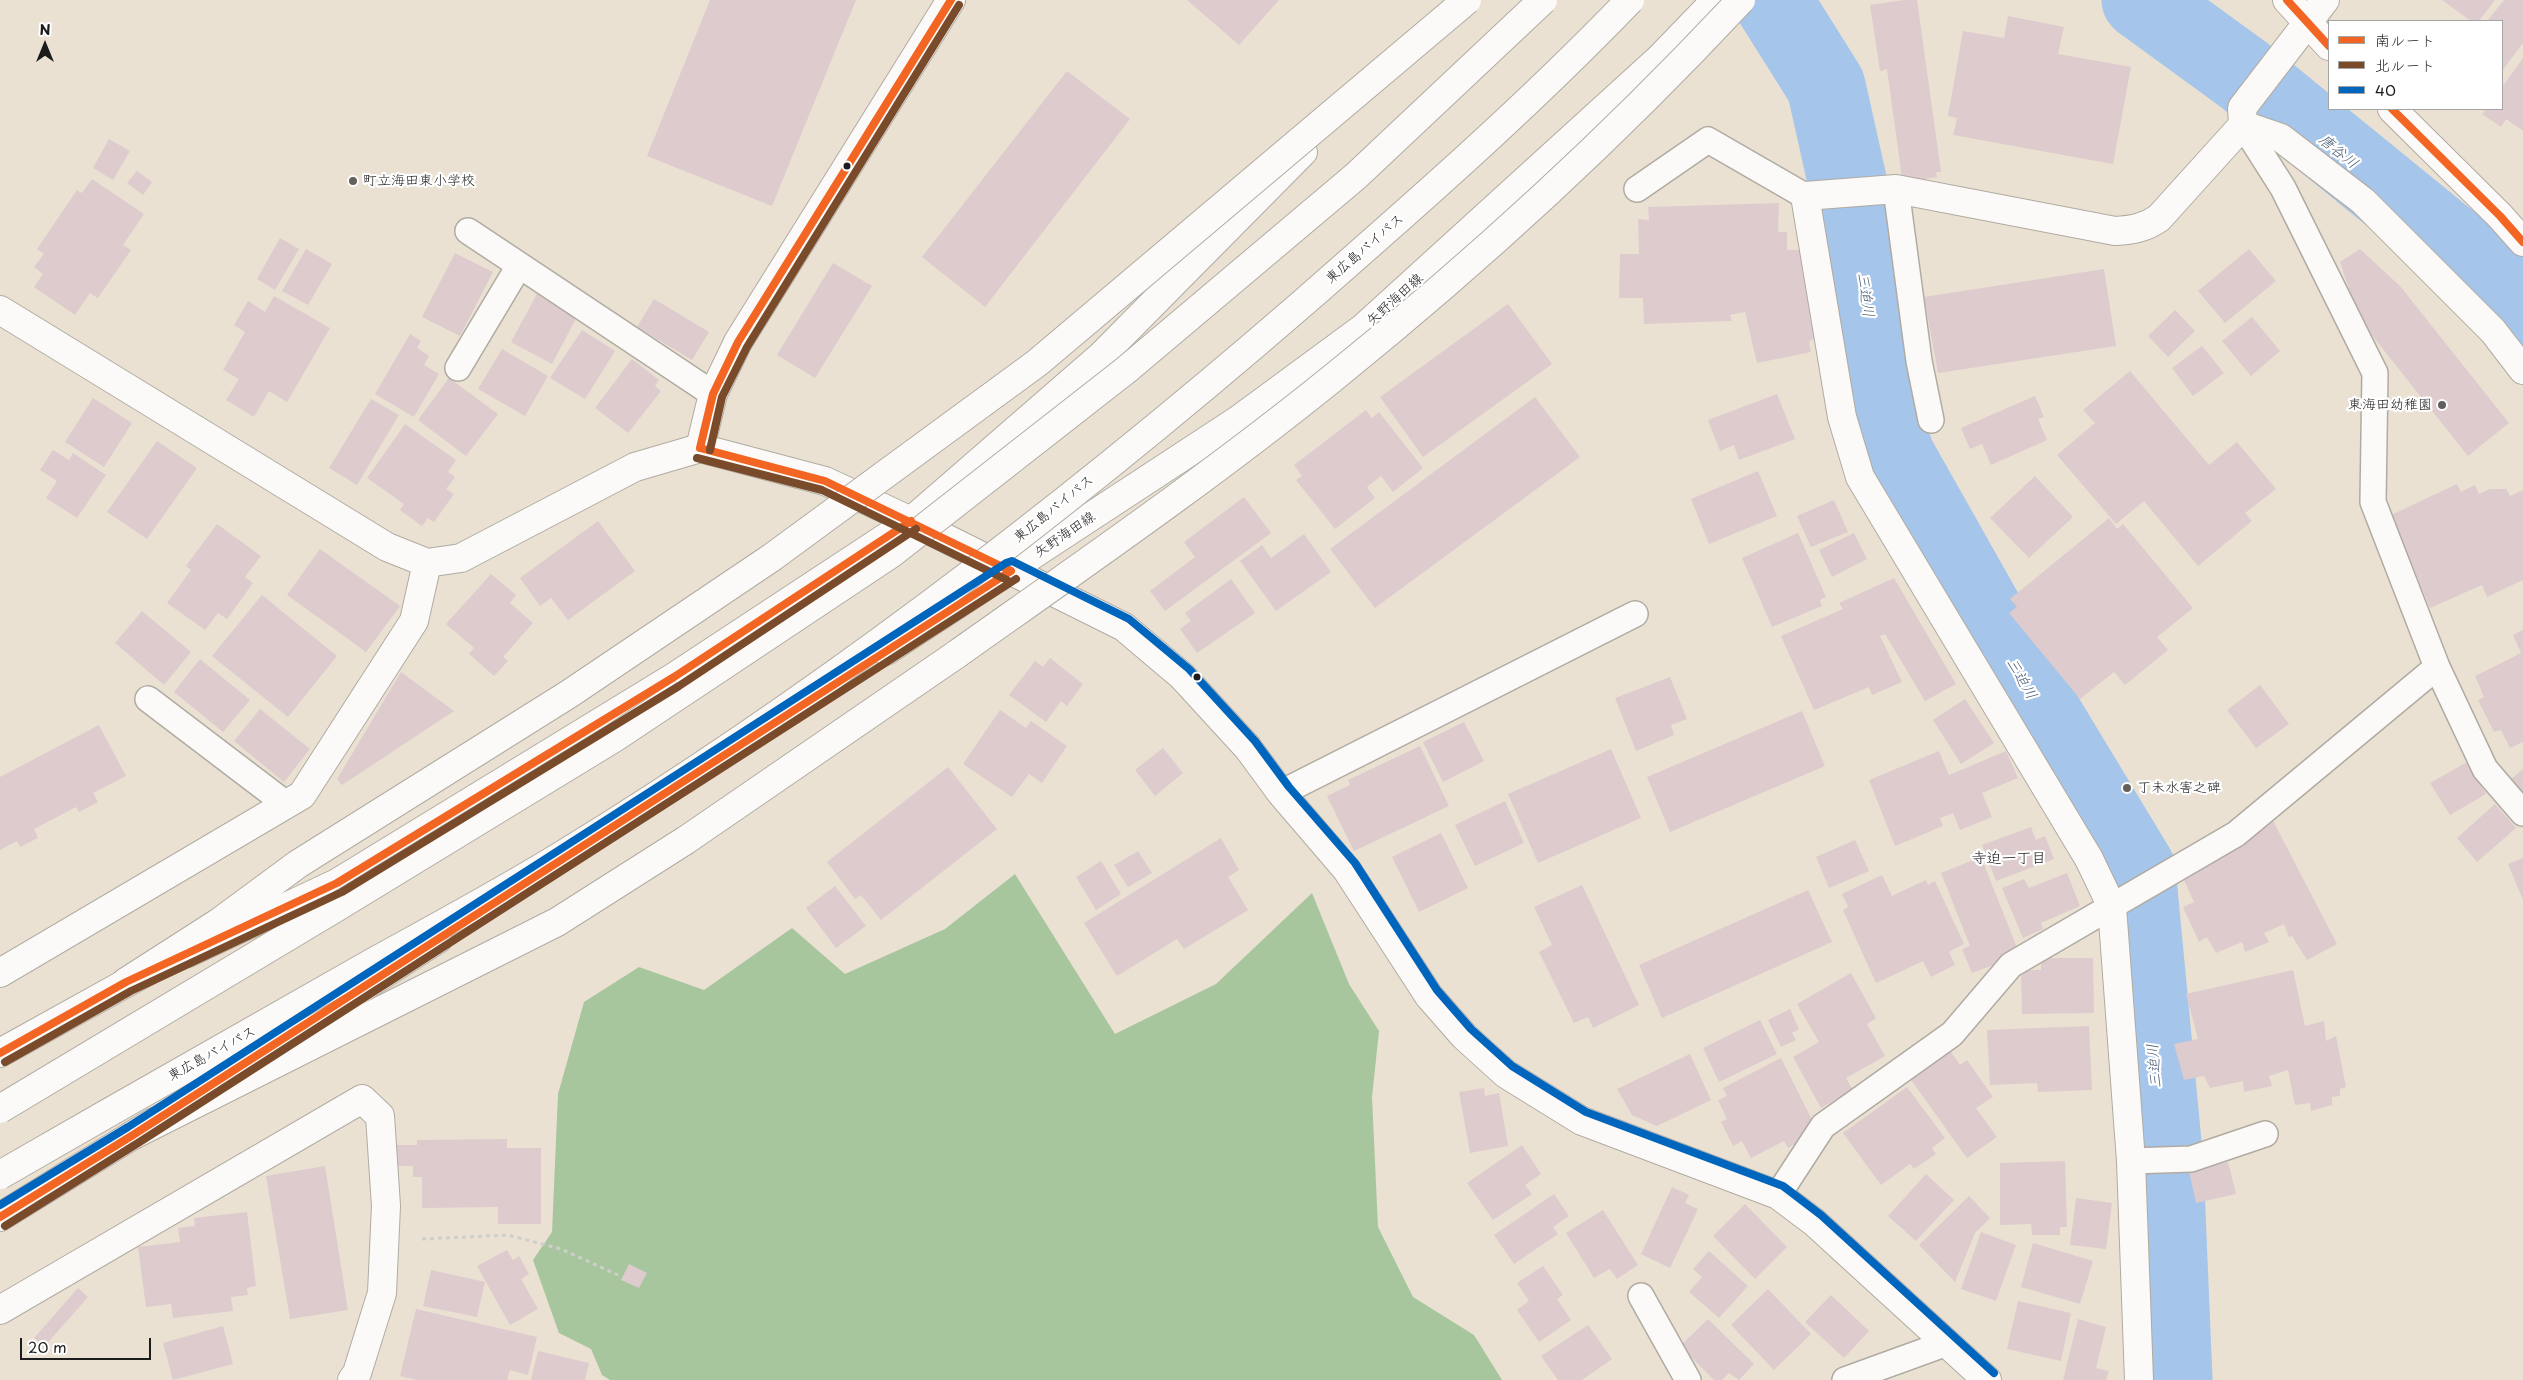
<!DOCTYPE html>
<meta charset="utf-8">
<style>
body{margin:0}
#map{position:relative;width:2523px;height:1380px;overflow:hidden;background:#eae1d3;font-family:"Playpen Sans","Klee One",sans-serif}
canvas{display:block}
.legend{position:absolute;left:2328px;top:20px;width:175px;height:90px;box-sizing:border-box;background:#fff;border:1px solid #a4a4a4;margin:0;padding:6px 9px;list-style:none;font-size:15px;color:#1c1c1c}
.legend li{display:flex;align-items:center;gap:10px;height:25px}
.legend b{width:25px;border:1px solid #a4a4a4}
.north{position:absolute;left:20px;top:20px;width:50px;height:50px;-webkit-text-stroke:4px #fff;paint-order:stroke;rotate:0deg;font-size:14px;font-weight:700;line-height:20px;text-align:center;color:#1c1c1c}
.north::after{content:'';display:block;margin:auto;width:18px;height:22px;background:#1c1c1c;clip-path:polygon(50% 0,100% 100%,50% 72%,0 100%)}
.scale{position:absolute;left:20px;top:1338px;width:131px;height:22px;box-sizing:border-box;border:2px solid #1c1c1c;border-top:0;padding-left:6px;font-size:15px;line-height:18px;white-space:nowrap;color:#1c1c1c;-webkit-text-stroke:4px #fff;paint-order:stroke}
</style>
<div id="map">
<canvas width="2523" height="1380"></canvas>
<ul class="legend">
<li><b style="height:6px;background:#f26522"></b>南ルート</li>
<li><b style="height:6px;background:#7a4b2a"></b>北ルート</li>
<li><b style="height:6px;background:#0065bd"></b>40</li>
</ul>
<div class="north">N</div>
<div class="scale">20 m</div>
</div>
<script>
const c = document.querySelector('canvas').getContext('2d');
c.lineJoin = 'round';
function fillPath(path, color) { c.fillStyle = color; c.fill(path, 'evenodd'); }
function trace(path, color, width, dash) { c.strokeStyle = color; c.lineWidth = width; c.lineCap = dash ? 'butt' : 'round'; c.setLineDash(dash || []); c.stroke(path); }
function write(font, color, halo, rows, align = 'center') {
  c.font = font + ' "Playpen Sans","Klee One",sans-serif'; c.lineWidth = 4.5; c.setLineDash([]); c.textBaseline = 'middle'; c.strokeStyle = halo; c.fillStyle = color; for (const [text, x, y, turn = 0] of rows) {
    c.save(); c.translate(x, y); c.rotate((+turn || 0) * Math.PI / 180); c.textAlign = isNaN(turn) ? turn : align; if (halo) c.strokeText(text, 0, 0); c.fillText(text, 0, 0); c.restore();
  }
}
fillPath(new Path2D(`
 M1015 874 1115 1034 1216 984 1312 893 1349 984 1379 1031 1372 1097 1378 1227 1413 1297 1474 1335 1502 1380H610L602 1375 591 1349 559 1333 533 1260 552 1232 558 1094 584 1002 639 967 704 990 792 928 845 974 945 929Z`), '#a8c69e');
trace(new Path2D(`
 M1772 0 1826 86 1853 207 1881 415 1896 457 2023 682 2136 869 2164 1164 2173 1380
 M2141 0 2244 75 2476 264 2523 316`), '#a5c5ea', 79);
fillPath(new Path2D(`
 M710 0H856L772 206 647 156Z
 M1187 0H1279L1239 45Z
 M1904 0H1917L1941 172H1936L1937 177 1913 181V177L1902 178 1887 69 1880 71 1870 5Z
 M2442 0H2495L2479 21H2471Z
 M2504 0H2523V43L2502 71V21H2487Z
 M2008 16 2064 27 2058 54 2131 67 2113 164 1953 135 1957 118 1948 116 1963 31 2004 38Z
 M2523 58V131L2506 119 2501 127 2482 114 2486 109H2502V87Z
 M1067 71 1130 119 985 307 922 257Z
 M109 139 130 151 113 180 93 168Z
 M137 171 152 182 143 195 127 183Z
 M92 179 144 214 123 245 131 250 98 298 90 293 75 315 34 287 43 274 34 267 44 254 37 249 77 190 82 193Z
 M1779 203 1778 232H1787V250H1801L1817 338 1809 341 1811 352 1757 363 1745 312 1730 315 1732 321 1644 324 1643 298H1619L1620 254H1639L1638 219 1649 220 1648 207Z
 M280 238 299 249 275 290 257 279Z
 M306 249 332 264 308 305 282 291Z
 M2249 249 2276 281 2225 323 2198 291Z
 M2360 249 2400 286 2509 423 2468 456 2359 319 2340 262Z
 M455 253 493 272 460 336 422 317Z
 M833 263 872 286 815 378 777 355Z
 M2104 269 2116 346 1938 373 1924 297Z
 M538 292 579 313 552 364 511 342Z
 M274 296 330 328 287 402 269 391 254 417 226 400 239 379 223 370 245 332 234 325 248 301 265 312Z
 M654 299 709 332 692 360 637 327Z
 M1508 304 1552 364 1423 457 1380 397Z
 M2175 310 2195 331 2168 357 2148 336Z
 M2252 317 2280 351 2251 376 2222 341Z
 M582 330 615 351 585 399 550 378Z
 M410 334 421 341 417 348 429 356 424 365 439 374 414 417 375 394Z
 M2202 346 2224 373 2193 396 2172 368Z
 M502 349 548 376 525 416 478 389Z
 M632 359 659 380 655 386 661 391 628 433 595 408Z
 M2130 371 2209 465 2237 442 2276 489 2245 513 2252 521 2198 566 2144 501 2116 524 2057 455 2095 423 2083 410Z
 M449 378 498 414 466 456 418 420Z
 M1777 394 1795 439 1739 460 1734 445 1720 451 1708 420Z
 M2035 396 2044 417 2038 419 2047 440 1991 465 1982 444 1970 449 1961 428Z
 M1535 397 1580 457 1375 608 1330 549Z
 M93 398 132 423 104 467 65 442Z
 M371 399 399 415 357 485 329 468Z
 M1366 410 1372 418 1379 412 1423 468 1393 492 1381 476 1367 487 1375 498 1335 529 1296 480 1302 476 1294 465Z
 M405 424 456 460 448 472 455 477 446 489 454 494 434 522 428 518 422 526 400 510 404 504 367 478Z
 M157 441 197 468 147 539 107 512Z
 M53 450 69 460 73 453 106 475 77 518 46 498 57 481 40 470Z
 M1758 471 1777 516 1709 544 1691 499Z
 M2035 476 2073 517 2029 558 1990 518Z
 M2457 484 2461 492 2475 485 2479 494 2490 489H2506L2510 496 2523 490V580L2487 597 2482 585 2430 608 2391 515Z
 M1244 497 1271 533 1165 611 1150 591 1195 557 1184 542Z
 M1834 500 1848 532 1811 547 1797 516Z
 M2109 518 2117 529 2123 524 2193 608 2157 637 2168 650 2125 685 2114 672 2080 699 2009 613 2017 607 2010 599Z
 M598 521 635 571 568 620 551 598 540 606 520 578Z
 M217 524 261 556 245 577 253 583 227 619 218 613 205 630 167 603 191 570 186 566Z
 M1798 533 1826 597 1820 600 1822 606 1772 627 1742 558Z
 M1854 533 1867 559 1832 577 1819 550Z
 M1304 534 1331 572 1276 611 1240 561 1262 545 1271 558Z
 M320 549 400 606 366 652 287 595Z
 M491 574 516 595 510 603 533 623 503 657 508 661 494 676 469 654 474 648 446 624Z
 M1894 578 1956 684 1925 701 1885 634 1880 636 1902 682 1872 695 1869 687 1814 710 1781 636 1843 609 1839 603Z
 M1231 579 1255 613 1197 653 1180 629 1191 621 1185 613Z
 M262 595 337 656 288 717 212 656Z
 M142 611 191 652 164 685 115 643Z
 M2523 630V742L2510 748 2501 730 2494 732 2478 700 2484 697 2475 676 2521 653 2513 635Z
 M1050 658 1083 684 1067 706 1061 701 1046 722 1009 695 1035 661 1043 667Z
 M200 659 250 700 223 732 174 692Z
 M401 672 454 711 342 785 337 779Z
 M1670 677 1687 719 1671 725 1674 735 1636 751 1615 698Z
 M2260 685 2289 724 2256 748 2227 710Z
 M1965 699 1994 743 1961 764 1933 720Z
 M260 709 310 749 284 782 234 741Z
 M1000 710 1026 728 1031 721 1067 746 1042 783 1029 774 1012 797 963 764Z
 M1802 711 1825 766 1670 832 1647 777Z
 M1464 722 1484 761 1443 782 1423 742Z
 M99 725 126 776 93 793 98 802 79 812 76 807 34 829 38 838 20 847 17 841 0 850V777Z
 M1420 746 1449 806 1354 851 1327 796 1350 785 1348 780Z
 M1163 748 1183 773 1155 796 1135 770Z
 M1611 749 1641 818 1538 863 1508 794Z
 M1939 751 1949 775 2006 751 2018 778 1982 793 1992 817 1960 830 1953 813 1940 818 1943 826 1895 846 1869 780Z
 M2467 762 2486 794 2450 815 2430 783Z
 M948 767 997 829 881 920 861 895 855 899 827 862Z
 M2523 769V806L2504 785Z
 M1505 801 1524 843 1475 866 1455 825Z
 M2495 804 2516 828 2477 862 2457 838Z
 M2270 815 2337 944 2307 960 2292 936 2289 937 2284 924 2264 933 2269 942 2245 952 2242 942 2216 953 2207 937 2199 942 2183 907 2194 902 2184 880Z
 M2031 827 2036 840 2045 836 2054 859 1996 881 1982 845Z
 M1441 833 1468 888 1419 912 1392 857Z
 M1221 838 1239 870 1228 877 1248 910 1184 949 1177 939 1117 976 1084 923Z
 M1855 840 1869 871 1829 888 1816 857Z
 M1138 851 1152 873 1128 887 1114 865Z
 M1981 857 2020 955 1972 973 1962 949 1970 946 1941 873Z
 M2523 858V900L2508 864Z
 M1101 861 1121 894 1096 910 1076 877Z
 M2067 873 2080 906 2041 923 2043 929 2023 938 2002 888 2024 879 2029 888Z
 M1882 875 1892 896 1926 880 1928 885 1935 881 1964 944 1949 952 1955 965 1931 977 1923 961 1876 983 1843 910 1848 907 1842 894Z
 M1582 885 1639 1005 1593 1028 1588 1017 1574 1023 1539 952 1552 945 1534 907Z
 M835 886 866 926 836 948 806 908Z
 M1808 890 1832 942 1662 1018 1639 965Z
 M2041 958H2093L2094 1013 2022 1014 2021 970H2041Z
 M2293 970 2305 1026 2324 1021 2326 1041 2336 1036 2346 1087 2340 1089V1096L2332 1097V1105L2311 1111 2310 1103 2295 1105 2288 1070 2269 1076 2272 1086 2244 1092 2243 1081 2210 1088 2204 1076 2184 1080 2174 1044 2198 1039 2186 994Z
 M1851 973 1876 1018 1867 1024 1885 1056 1846 1078 1853 1090 1821 1108 1793 1057 1819 1042 1797 1004Z
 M1790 1009 1799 1029 1792 1033 1796 1040 1781 1047 1768 1020Z
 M1760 1020 1777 1054 1719 1082 1703 1048Z
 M2089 1026 2092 1090 2038 1092 2037 1083 1990 1085 1987 1030Z
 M1949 1049 1960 1065 1967 1060 1993 1097 1976 1108 1997 1137 1967 1158 1909 1077Z
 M1690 1054 1711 1100 1657 1126 1632 1115 1617 1089Z
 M1781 1058 1814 1124 1807 1127 1811 1135 1788 1148 1784 1141 1751 1158 1742 1141 1733 1146 1721 1122 1727 1119 1718 1100 1727 1096 1723 1088Z
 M1907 1087 1945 1138 1932 1148 1936 1154 1914 1169 1910 1164 1881 1185 1843 1133Z
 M1484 1088 1485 1096 1499 1093 1508 1146 1470 1153 1459 1092Z
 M507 1139V1148H541V1224H498V1207L422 1208V1177H413V1166H394L393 1145H417V1140Z
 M1522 1145 1541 1174 1525 1185 1532 1194 1493 1220 1467 1183Z
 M2065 1161 2067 1227H2060V1235H2032L2031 1224 2000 1225V1163Z
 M2228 1162 2236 1194 2196 1203 2189 1171Z
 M325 1166 348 1310 290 1319 266 1176Z
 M1926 1174 1954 1200 1916 1241 1888 1216Z
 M1672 1187 1689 1195 1685 1203 1698 1209 1670 1268 1641 1254Z
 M1554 1194 1569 1216 1553 1227 1558 1234 1514 1264 1494 1235Z
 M1969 1196 1990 1218 1975 1233 1955 1282 1919 1245Z
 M2076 1198 2112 1203 2106 1249 2070 1245Z
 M1745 1204 1787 1247 1755 1279 1713 1236Z
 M1603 1210 1638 1265 1617 1279 1610 1269 1594 1278 1566 1233Z
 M247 1212 256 1286 247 1288 248 1295 231 1297 233 1311 173 1318 171 1304 146 1307 138 1247 180 1242 178 1228 195 1226 194 1218Z
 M1981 1232 2016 1245 1996 1301 1961 1289Z
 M2033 1243 2093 1261 2080 1304 2021 1287Z
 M507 1250 513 1260 519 1256 529 1274 521 1279 538 1309 510 1325 477 1266Z
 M1709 1251 1748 1286 1719 1318 1689 1292 1702 1277 1693 1269Z
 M629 1264 647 1273 639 1288 621 1280Z
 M1543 1266 1563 1295 1557 1299 1571 1320 1539 1342 1517 1310 1529 1301 1517 1283Z
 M431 1270 485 1282 477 1317 423 1306Z
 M78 1288 88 1297 44 1347 34 1338Z
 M1768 1289 1811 1334 1774 1370 1731 1325Z
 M1831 1295 1869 1331 1844 1358 1805 1322Z
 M2018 1301 2071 1313 2061 1361 2007 1349Z
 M416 1309 537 1337 528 1375 510 1370 507 1380H417L400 1376Z
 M1708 1319 1754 1364 1739 1380 1729 1373 1722 1380H1714L1680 1346Z
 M2078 1319 2106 1327 2096 1368 2109 1371 2106 1380H2063Z
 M1588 1325 1612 1359 1582 1380H1558L1541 1356Z
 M223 1326 233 1364 173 1380 163 1343Z
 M538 1351 589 1363 585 1380H531Z`), '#decbcd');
const lane = new Path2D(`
 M1637 189 1708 140 1805 196
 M1896 189 1919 361 1931 420
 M468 231 713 394
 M458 368 519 266
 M2437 667 2485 769 2523 813
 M148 699 286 804
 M1281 793 1635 614
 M2131 1161 2191 1159 2265 1134
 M1778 1195 1823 1126 1952 1034 2011 965 2236 834 2437 667 2373 502 2375 373 2283 188 2243 125
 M1641 1296 1688 1380
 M1845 1380 1947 1343`);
const street = new Path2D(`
 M2243 125 2281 138 2363 201 2493 331 2523 370
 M0 310 387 547 427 563 461 558 635 467 700 448 825 481 911 521
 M700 448 713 394 738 342 951 0
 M0 973 302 795 414 621 427 563
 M0 1310 362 1099 380 1116 386 1206 382 1293 357 1373 352 1380
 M2139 1380 2131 1161 2112 907 2089 859 1860 477 1842 417 1805 196 1896 189 2115 231C2132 230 2145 228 2159 218L2243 125 2242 108 2325 0`);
const secondary = new Path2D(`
 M2287 0 2329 46
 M2392 109 2500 216 2523 242
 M911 521 1124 627 1182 676 1248 748 1281 793 1347 870 1429 996 1464 1036 1506 1074 1582 1121 1778 1195 1814 1222 1987 1380
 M886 651 1238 420 1363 328 1661 57 1716 0
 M188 953 337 883 674 677 911 521 1101 356 1303 152
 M0 1053 146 972
 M213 1084 438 939
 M0 1217 154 1122`);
const highway = new Path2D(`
 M126 982 218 923 298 864 569 694 771 558
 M133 1135 557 922 686 840 957 654`);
trace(lane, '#b0aba2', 28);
trace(street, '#b0aba2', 30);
trace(secondary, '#b0aba2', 30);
trace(highway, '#b0aba2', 30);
trace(new Path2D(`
 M422 1239 508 1235 561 1249 618 1275`), '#d0cecb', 3, [4, 4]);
trace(lane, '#fcfaf8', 25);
trace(street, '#fcfaf8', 28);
trace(secondary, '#fcfaf8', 28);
trace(highway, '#fcfaf8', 28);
const highwayBridge = new Path2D(`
 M771 558 1037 363 1467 0
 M957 654C1084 564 1213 475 1334 377 1478 261 1615 135 1741 0
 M0 1109 337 907 614 738 892 553 1126 370 1356 176 1543 0
 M0 1175C123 1104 247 1034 370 964 435 928 501 893 564 854 826 693 1071 504 1303 303 1415 205 1527 107 1630 0`);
trace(highwayBridge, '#b0aba2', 30, []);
trace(highwayBridge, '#fcfaf8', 28);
trace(new Path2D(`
 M2287 0 2329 46
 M2392 109 2500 216 2523 242
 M700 448 713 394 738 342 951 0
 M700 448 825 481 1011 571
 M0 1053 126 982 337 883 674 677 911 521
 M0 1217 133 1135 1011 571`), '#f26522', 8);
trace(new Path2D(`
 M710 450 722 397 747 347 959 5
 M697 458 822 490 1007 580
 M5 1062 131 991 342 892 679 686 916 529
 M5 1226 138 1143 1016 579`), '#7a4b2a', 8);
trace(new Path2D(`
 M0 1205 128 1127 1006 563 1012 561 1129 619 1189 669 1255 741 1289 787 1355 863 1437 990 1471 1029 1512 1066 1586 1112 1783 1186 1821 1215 1994 1373`), '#0065bd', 8);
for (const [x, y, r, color] of [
 [847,166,4.5,"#1c1c1c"],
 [353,181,5,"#64615c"],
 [2442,405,5,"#64615c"],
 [1197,677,4.5,"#1c1c1c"],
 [2127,788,5,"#64615c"]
]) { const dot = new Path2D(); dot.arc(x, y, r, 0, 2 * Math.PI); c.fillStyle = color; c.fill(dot); trace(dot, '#fff', 2); }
write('14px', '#1c1c1c', '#fff', [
 ["町立海田東小学校",363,181],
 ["東海田幼稚園",2432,405,"right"],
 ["丁未水害之碑",2137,788]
], 'left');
write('14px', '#1c1c1c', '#fff', [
 ["東広島バイパス",1365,249,-41],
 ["矢野海田線",1395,300,-42],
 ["東広島バイパス",1054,509,-39],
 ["矢野海田線",1065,535,-34],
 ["東広島バイパス",212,1054,-29]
]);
write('italic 15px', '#475b72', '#fff', [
 ["唐谷川",2338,152,39],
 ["三迫川",1865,295,82],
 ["三迫川",2021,679,60],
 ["三迫川",2155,1066,-95]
]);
write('15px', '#1c1c1c', '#fff', [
 ["寺迫一丁目",2009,859]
]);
</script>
